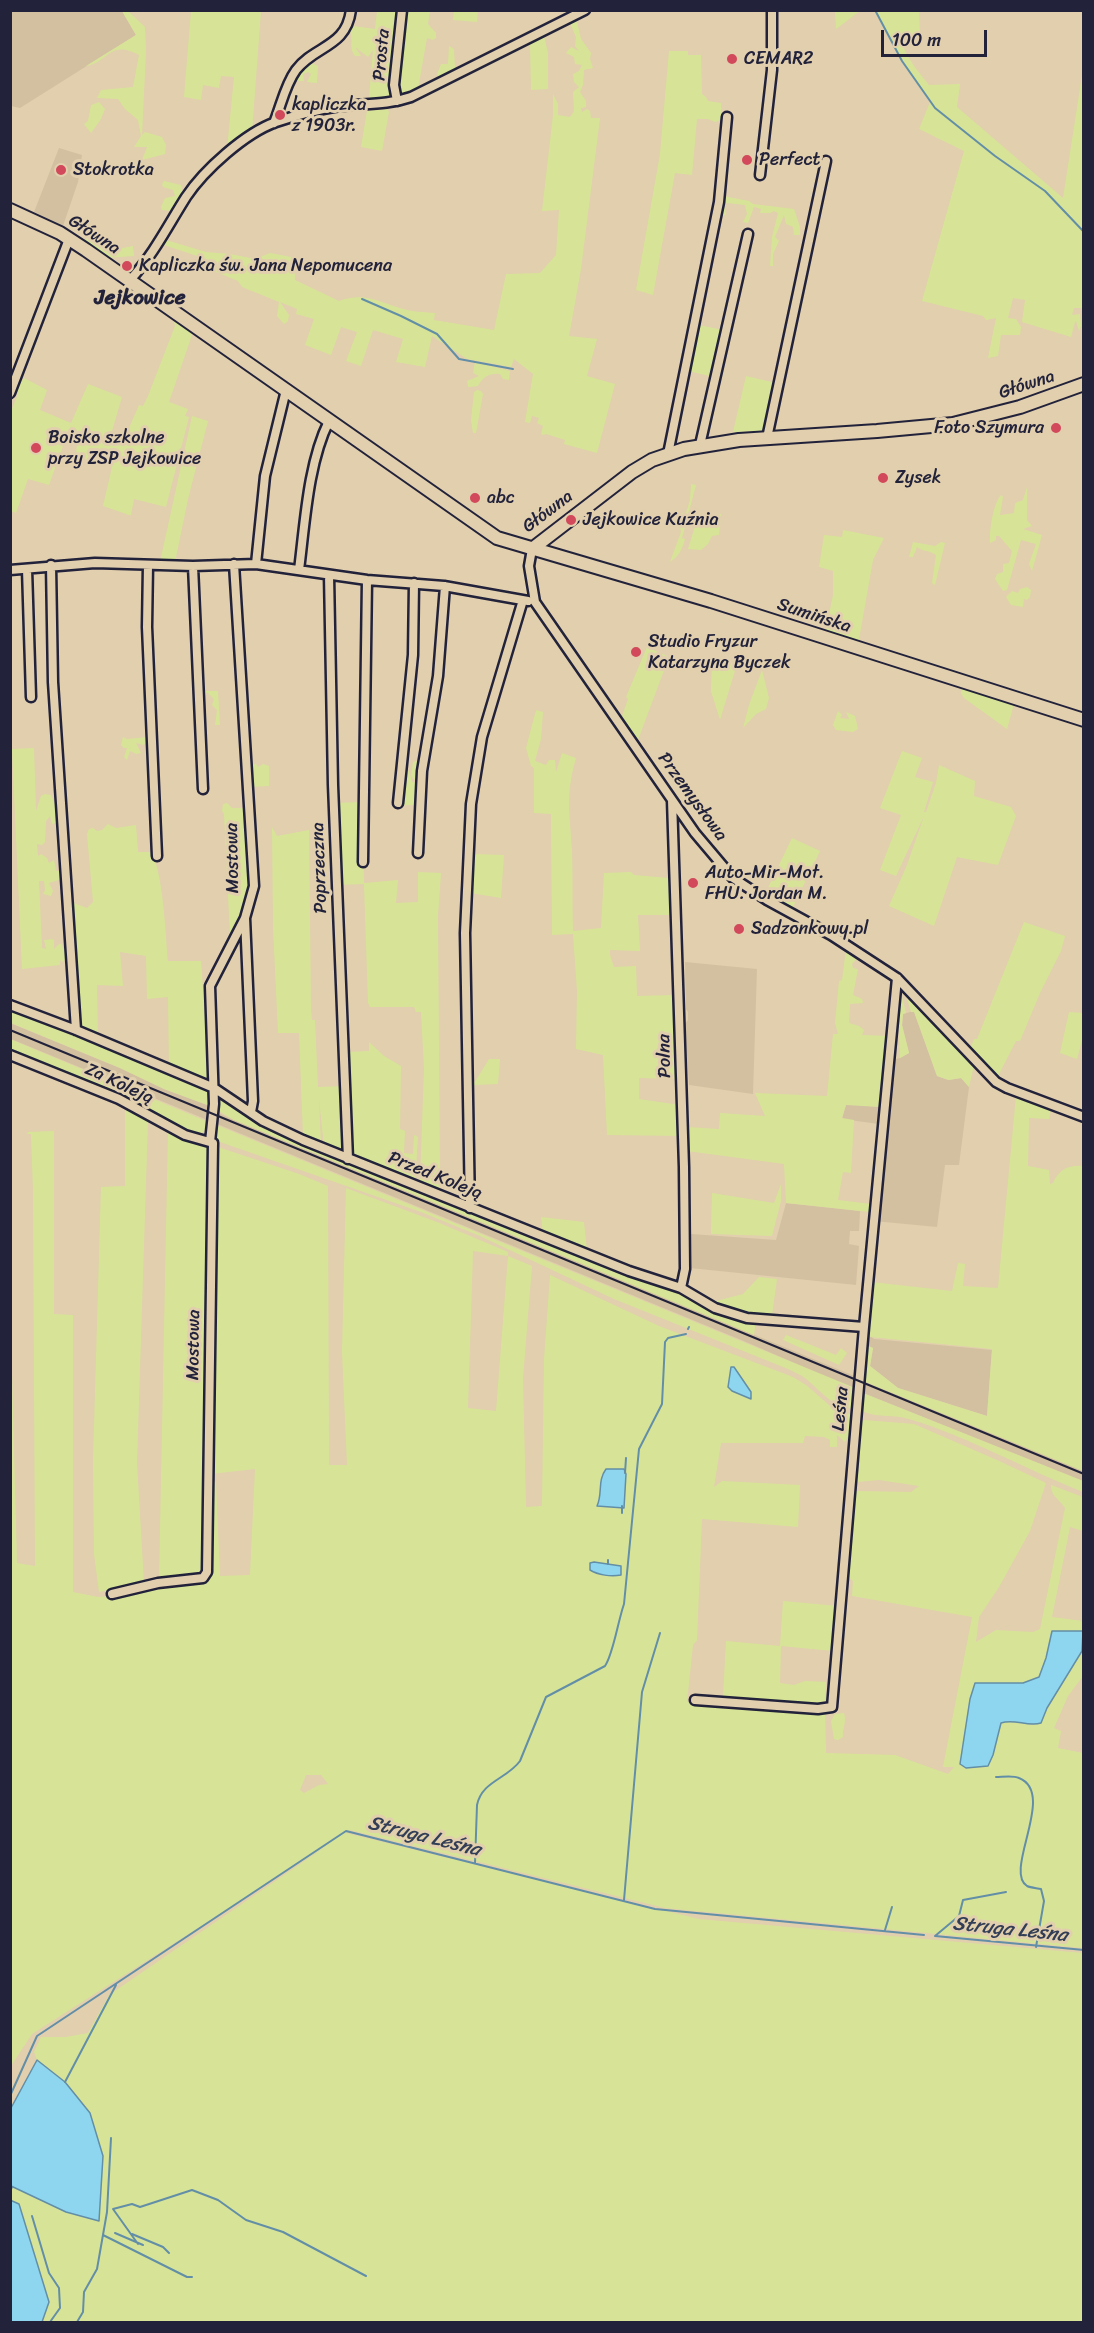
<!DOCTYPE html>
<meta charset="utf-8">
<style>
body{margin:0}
#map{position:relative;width:1094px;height:2333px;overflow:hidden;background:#e1cfad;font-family:Sriracha,sans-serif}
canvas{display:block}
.frame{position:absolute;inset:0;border:12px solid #22223b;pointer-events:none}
.scale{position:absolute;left:881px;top:30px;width:106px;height:27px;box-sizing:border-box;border:3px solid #22223b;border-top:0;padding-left:8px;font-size:18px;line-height:21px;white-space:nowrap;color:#22223b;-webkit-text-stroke:4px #e1cfad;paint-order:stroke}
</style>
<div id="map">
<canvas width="1094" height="2333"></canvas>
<div class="frame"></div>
<div class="scale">100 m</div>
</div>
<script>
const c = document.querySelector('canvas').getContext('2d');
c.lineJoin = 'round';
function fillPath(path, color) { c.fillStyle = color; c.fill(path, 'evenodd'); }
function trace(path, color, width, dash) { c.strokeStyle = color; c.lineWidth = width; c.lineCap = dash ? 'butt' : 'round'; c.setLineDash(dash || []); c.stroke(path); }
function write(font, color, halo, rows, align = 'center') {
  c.font = font + ' Sriracha,sans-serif'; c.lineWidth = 6; c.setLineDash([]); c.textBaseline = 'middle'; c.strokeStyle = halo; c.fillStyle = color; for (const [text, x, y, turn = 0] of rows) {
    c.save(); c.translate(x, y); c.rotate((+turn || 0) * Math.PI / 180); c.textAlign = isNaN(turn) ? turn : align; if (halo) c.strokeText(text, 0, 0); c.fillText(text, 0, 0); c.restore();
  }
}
fillPath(new Path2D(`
 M10 11H122L136 35 20 108 11 106Z
 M59 148 82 155 78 182 63 226 34 212Z
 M685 962 757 969 753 1094 689 1085 685 1024 688 1020V1012L686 1009Z
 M914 1011 937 1076 948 1080 961 1078 969 1087 959 1165H945L937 1227 874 1221 891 1060 900 1058 909 1053 902 1025 903 1014Z
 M10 1023 120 1068 164 1089 210 1106V1109L234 1120 1070 1465 1083 1471V1481L863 1393 746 1342 11 1039Z
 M846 1104 880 1107 879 1124 842 1119Z
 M786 1203 860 1211 859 1231H850L849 1244 859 1246 856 1285 690 1268 691 1234 776 1240Z
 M866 1326 868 1334 874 1339 992 1350 987 1416 898 1388 870 1366 873 1348 866 1345Z`), '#d3c0a0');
fillPath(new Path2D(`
 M122 11H128L145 27 146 51 142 135 145 132 162 137 166 145 165 154 142 160 147 147H134L141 136 138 120 125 109 118 99 97 98 101 90 133 87 139 55C109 39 108 63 86 66L136 35Z
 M191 11H261L252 132 227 149 234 77 221 76 219 88 203 85 201 100 184 97Z
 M377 11H401L391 97 369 98 373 50 368 57 355 47 361 56H355C348 47 354 39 350 31L353 26 375 29Z
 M405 11H430L428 24 436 33V38L433 40 427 38 418 89 399 96 397 88Z
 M454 11H478L477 22 453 20Z
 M835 11V10L860 11 836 29Z
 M874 11H919L920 36 900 35C904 55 916 69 929 85L960 84 957 107 1063 198 1083 69 1084 308H1074L1072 315 1080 314 1081 326 1079 331 1076 321 1075 322 1071 337 1022 322 1025 300 1013 298 1008 318 1016 319 1021 327 1020 335H1001L998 356 988 358 996 318 986 320 983 316 922 301 964 151 919 129 930 102 909 71Z
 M577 22 581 39 591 53 590 59 593 68 584 70 583 85 580 92 586 101V107L581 108 582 112 587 109 590 111 591 118H600L581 269 569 336 597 339 587 376 615 384 597 453 564 444 565 440 546 434 543 435 541 434 543 426 537 423 539 418 532 416 530 423 525 422 533 374 514 359 511 367 467 359 432 336 425 367 396 362 403 339 373 330 361 366 346 361 357 332 341 327 331 355 305 345 314 319 296 314 297 309 280 302 289 315 288 321 284 324 277 316 279 302 242 287 238 281 216 272 203 258 164 245 166 240 206 252 230 254 255 259 270 253 296 258 295 280 339 301C363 292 377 301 400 308 411 312 423 312 435 313L434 320 494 330 506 274 540 273 556 255 559 210 542 211 553 115V94L558 104V115L570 117 574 111 573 92 579 87 574 82 573 74 579 71 582 65 575 64 574 57 566 53 571 47 579 51 575 46 576 37 570 23Z
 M544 36 548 53V89L531 90 530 43Z
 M449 46 454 49 455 69 439 78 437 74 441 64H448Z
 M669 51H688V55H701L702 94 706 97 708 101 721 103V120L715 122 708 119H697L692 175 675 173 653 295 636 290 660 154Z
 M311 63 318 66 317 83 307 82 311 74 308 72 303 74 304 81H297L299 75Z
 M99 102 105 109 101 119 91 133 84 124 88 121 91 105Z
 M387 109 389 112 382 151 361 147 367 111Z
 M164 181 181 185 183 194 173 211 162 210 161 207 165 198 175 196 173 190 163 187 162 184Z
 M723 196 749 201 753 204 794 209 800 227V235H794L793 227 786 224 784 215 775 237 779 241 773 254V266H770L772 237 778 213 774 211 770 213H760L761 209 754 207 748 223 743 222 747 214 745 205 727 203 724 205 726 215 719 216Z
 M87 237 108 251 133 246 134 256 106 258 85 243Z
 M179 319 193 332 169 402 188 409 185 416 189 417 166 507 134 499 131 515H129L103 506 112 467 88 461 76 454 77 443 65 440 49 485 28 479 16 513 11 511V411L17 397 19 379 22 381 24 378 47 390 40 410 71 423 88 384 122 397 112 431 125 437 139 405 143 406 148 396 175 326 174 322Z
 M698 325 724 330 714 377 688 371Z
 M475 362 510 371 509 380 503 379 500 374C489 373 483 377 478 386L468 387 467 381 479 376 473 373Z
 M746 376 776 383 764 431 733 432Z
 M477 390 481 391 483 394 476 433H473L471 420 474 392Z
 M192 416 208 421 188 499 175 562H160Z
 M691 484 696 485 682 538 685 539C682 550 679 556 670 562L681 532 678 518 680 513H686L690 500Z
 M1027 487V520L1032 526 1023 529 1042 535 1032 571 1029 564 1036 544 1021 540 1007 590 1003 591 995 579 997 574 1003 572V564L1009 563 1012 551 999 536H996V540L990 543C989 533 993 503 1001 495L1003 497 1000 515 1014 513 1015 503 1023 500Z
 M699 513 715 516 721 514 719 535 712 536 708 544 701 550 688 549Z
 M843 530 884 538 873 560 858 645 825 634 833 595V571L819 567 824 535 842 537Z
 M913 542 935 546 941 542 945 543 935 585 932 583 936 555C929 550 923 552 917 547L913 557H909Z
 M1027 587 1031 590 1030 597 1027 600 1024 599 1023 607 1011 605 1006 597 1012 591 1018 593 1020 589Z
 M647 647 669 657 638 740 622 716 628 699 626 697Z
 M724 660 737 664 720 720 711 691 712 662 718 666Z
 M762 670 769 698 766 709 756 714 743 728 749 705Z
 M962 688 1014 704 1007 729 964 698 961 693Z
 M200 691H218L220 725H215L217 710 212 705 214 699 207 692 204 698 206 731H202Z
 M536 710 543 712 541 739 535 761 546 765 549 760H555L556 772 562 753 576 758C565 796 570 813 572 851 573 877 572 904 573 931L601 928 604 873 631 872 634 875 669 878 672 915H638L640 951 610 950V955L614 967 636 966 637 996 675 995 680 1079 639 1078V1099L680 1105 681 1136 607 1135 603 1055 576 1049 577 991 573 934 552 935 551 814 534 813V768L531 766 526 748Z
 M838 711 842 715 840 718 849 719 846 712 855 716 858 729 853 732 836 730 833 725Z
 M123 737 127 739 148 737 149 742 143 745 136 743 141 753 136 754 130 751 127 760 124 757 127 748H124L121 745Z
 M34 748 36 811 41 796 45 794 51 795 55 804 58 805 60 822 52 824 50 816 46 821 45 842 42 845 37 844 38 856 41 854 47 858 49 863 54 860 56 871 63 870 62 879 49 883 53 891 51 896 43 894 45 890 44 881H39L42 948 46 949 44 940 52 939 54 940V949L59 944H62L63 949 67 947 69 957 62 962 60 960V965L22 969 12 749Z
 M902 751 922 758 915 777 933 782 924 812H926L936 783 939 765 975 781 974 796 1011 807 1016 816 998 865 957 857 934 926 889 906 907 865 924 816 896 876 880 870 901 815 880 808Z
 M416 761 421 764 417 805H399L404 769 409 771 412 782 418 783 411 776 413 762Z
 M256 764 258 767 263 764 269 766V786L249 787 250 765Z
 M362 802 364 883 398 880 396 903 418 902V872L441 873 438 916 440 1189 420 1182 424 1068 421 1012H416L414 1007H370L368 1003 364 884 337 885 334 803Z
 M227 803 232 808H246L251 895 234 936H230L224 814 222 811 223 804Z
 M108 824 116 828 136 825 138 852H150C163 865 166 939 168 961H201L209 1078 189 1075 169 1067 168 997 147 999 146 956 120 952 123 986 97 985 98 1036 79 1029 71 902 87 908 93 902 87 834 89 829 93 828 97 831 102 830Z
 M272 827 277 836 309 830 311 1010 312 1020H315L318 1087 345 1086 344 1150 338 1152 324 1147 319 1099 321 1145 303 1136 299 1033H278L273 927Z
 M792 838 820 851 792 909 765 894Z
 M472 854 504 855 501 898 470 893Z
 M1024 922 1065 936 1061 951 1040 993 1020 1041H1016L997 1078 969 1052 974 1039H977Z
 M857 946 860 947 857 958 852 964 853 968 858 969 853 995 862 999 863 1003 850 1004 849 1023 859 1026 864 1030 862 1035 889 1036 880 1107 846 1105 842 1118 854 1120 851 1173 843 1172 838 1200 871 1204 870 1212 786 1203 784 1164 687 1151V1127L719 1129 720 1113 765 1116 755 1093 827 1096 833 1034H838L835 1023 839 981 842 980 846 949Z
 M898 991 901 993 906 1013 903 1014 902 1025 909 1053 900 1058Z
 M905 992 974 1065 969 1087 961 1078 949 1080 937 1076 914 1012H911Z
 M10 1007 202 1086 211 1096 210 1106 164 1089 120 1068 11 1023Z
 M1069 1012 1083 1013V1037L1077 1059 1060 1053Z
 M10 1039 206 1121 208 1127 202 1133H194L86 1082 11 1052Z
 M369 1042 384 1056 401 1066 400 1129 405 1131 404 1153 413 1154 414 1135 418 1137 415 1185 351 1156 347 1086 350 1085 348 1052 369 1051Z
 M489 1059H500L498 1084 473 1085Z
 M1016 1096 1051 1109 1049 1119 1029 1118 1028 1166 1049 1170 1050 1184 1053 1183C1059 1169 1069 1165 1083 1166V1471L863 1381 866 1345 873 1348 870 1366 898 1388 987 1416 992 1349 870 1337 866 1326 871 1282 952 1291 958 1263 965 1264 963 1286 998 1288Z
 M228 1099 254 1117 498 1223 756 1320 754 1335 234 1120 217 1110 219 1101Z
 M125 1108 148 1120 137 1463 144 1583 99 1592 94 1554 93 1461 101 1187 125 1186Z
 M219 1126 855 1388V1405L851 1408C832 1407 819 1389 805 1378 800 1374 793 1372 788 1369L614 1299 480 1236 421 1212 220 1142 216 1139 215 1129Z
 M168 1130 209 1147 204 1573 159 1580Z
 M54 1131V1314L73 1315V1592L98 1597 113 1596 128 1591 197 1582 204 1585 209 1581 206 1577 213 1481 216 1482 220 1576 250 1575 255 1469 211 1474 215 1146 299 1174 328 1186 329 1465H347L342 1352 346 1188 437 1222 508 1252V1256L532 1266 523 1378 526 1507 542 1506 544 1359 550 1275 659 1326 793 1377 806 1385 829 1405 854 1416 851 1431 845 1442 837 1435V1447H830V1440L824 1437 805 1436 803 1443H721L714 1487 722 1481 800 1485 798 1527 702 1519 697 1640 693 1645 687 1702 825 1710 826 1753 895 1755 948 1774 954 1767H943L972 1617 852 1596 853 1581 847 1576 855 1491 911 1492 919 1486 879 1480 857 1482 860 1458 857 1454 859 1423 864 1420 914 1424 997 1460 1046 1483 1030 1531 999 1587 979 1617 976 1642 996 1630 1033 1632 1040 1629 1065 1508C1059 1498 1051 1497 1051 1485L1083 1497V1531L1070 1527 1052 1617 1083 1621V1631H1052C1049 1644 1048 1666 1039 1676 1029 1688 991 1683 975 1683L988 1766 993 1755 1001 1723 1007 1721 1033 1725 1047 1708 1083 1647V1676L1068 1696 1054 1728 1061 1731 1058 1748 1083 1753V1948L665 1908 350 1830 346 1833 699 1919 1083 1953V2322H42L49 2302 19 2205 11 2200V2186L66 2212 65 2082 37 2060 34 2052 41 2037H66L88 2033 109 1995 331 1843 32 2034 11 2066 10 1374H12L17 1563 35 1566 33 1191 31 1134H27L28 1132ZM473 1251 508 1256 496 1411 468 1408ZM607 1469H624L626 1474 624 1508 597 1505 601 1497 600 1485ZM306 1775H321L328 1784 319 1785 304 1793 300 1790Z
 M781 1184V1201L772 1236 711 1234 712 1193 774 1203Z
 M541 1217 584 1222 587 1251 543 1234Z
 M759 1277 777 1279 772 1315 799 1318V1319C771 1320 737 1316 712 1302L743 1294Z
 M786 1335 836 1355 841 1348 847 1353 839 1365 783 1340Z
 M863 1393 1083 1481V1492C1025 1469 969 1437 909 1419 894 1414 879 1418 864 1412L861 1405Z
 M783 1601 838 1606 833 1651 781 1646 780 1683 794 1685 805 1681 826 1682 825 1701 815 1704 723 1697 726 1641 780 1646Z
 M844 1713C847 1723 842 1728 843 1737L838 1740 834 1739 831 1721 835 1714Z`), '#d7e497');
const water = new Path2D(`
 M731 1367H734L751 1392V1399L732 1391 728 1387Z
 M606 1469H624L626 1474 624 1508 597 1506C603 1493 597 1481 606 1469Z
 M594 1562 621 1566V1575C611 1577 598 1575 590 1570V1563Z
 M1052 1631H1083L1082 1651 1047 1708 1041 1723C1027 1727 1014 1718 1001 1723L993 1755 988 1766 966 1768 960 1764 970 1699 975 1683H1023L1039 1677 1046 1658Z
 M37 2060 65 2082 90 2113 103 2156 99 2221 66 2212 11 2186V2108Z
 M10 2200 19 2204 49 2302 42 2322H11Z`);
fillPath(water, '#8ed6ef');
trace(water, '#638ea7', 1.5);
trace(new Path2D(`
 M875 10 902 61 935 108 995 156 1045 191 1084 232
 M362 299 401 316 437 334 459 359 513 369
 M688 1329 689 1327
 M625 1473 626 1458
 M622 1513V1506
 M608 1564V1560
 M996 1777C1002 1777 1013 1775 1019 1778 1057 1793 1003 1871 1027 1886 1031 1888 1037 1888 1041 1889L1044 1901 1036 1947
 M475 1863 477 1805C482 1781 507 1779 520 1761L546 1697 605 1666C613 1655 618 1621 624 1604L639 1449 662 1404 665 1342 668 1338 686 1334
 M624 1900 642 1692 660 1633
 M885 1930 892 1907
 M935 1936 1084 1950
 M935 1936 959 1916 963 1900 1006 1892
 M65 2082 116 1985
 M10 2096 37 2036 346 1831 655 1909 924 1935
 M10 2191 12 2187
 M32 2216 49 2273 59 2288 60 2308 50 2322
 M115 2233 143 2245
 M132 2234 163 2247 169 2253
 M103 2235 187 2277H192
 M138 2244 113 2209 132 2204 140 2207 192 2190 218 2200 246 2220 283 2232 366 2276
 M77 2322 83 2312 84 2292 97 2269 107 2212 111 2138`), '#638ea7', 2);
const street = new Path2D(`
 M397 101 394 85 402 10
 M274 123C281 106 285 85 296 70 315 45 346 48 351 10
 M760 175 772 70V10
 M130 280C154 254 167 227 186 197 204 170 245 133 276 122 294 116 315 110 334 107 360 103 385 106 411 97L585 10
 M10 393 69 239
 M767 438 826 161
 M700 445 748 234
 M668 454 719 202 727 117
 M532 549 529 566 535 602 695 833 733 878 767 900 831 935 897 978 996 1082 1007 1088 1084 1117
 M256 564 265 476 286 390
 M51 565 53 682 76 1030
 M148 565 147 627 157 856
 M193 566 203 789
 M27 569 31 697
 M10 570 95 563 193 566 256 564 367 580 444 586 528 601
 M299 570C305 523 308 463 329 421
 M329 575 333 785 348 1159
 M672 800 684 1167 685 1269 681 1288
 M398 803 413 655 414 583
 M418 853 422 771 438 676 445 586
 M363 862 367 580
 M245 918 253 1101 251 1112
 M10 1005 76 1030 214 1088 263 1121 303 1140 629 1271 681 1288 715 1308 747 1318 864 1327
 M10 1055 119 1099 185 1135 213 1143 207 1572 203 1578 158 1583 112 1594
 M210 1142 214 1104 210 986 245 918 254 886 234 564
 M470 1208 465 933 471 804 482 737 523 600
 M695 1700 818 1709 832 1707 864 1327 897 978`);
const secondary = new Path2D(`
 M10 210 60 233 86 250 497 538 711 601 1084 720
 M532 549 632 472 652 460 684 449 739 440 877 431 953 424 1020 407 1084 384`);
trace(street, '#22223b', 13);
trace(secondary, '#22223b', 16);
trace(street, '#e1cfad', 8);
trace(secondary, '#e1cfad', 12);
trace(new Path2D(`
 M10 1030 1084 1474`), '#22223b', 2);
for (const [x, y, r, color] of [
 [732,59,6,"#d1495b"],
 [280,115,6,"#d1495b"],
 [747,160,6,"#d1495b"],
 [61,170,6,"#d1495b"],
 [127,266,6,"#d1495b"],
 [1056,428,6,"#d1495b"],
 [36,448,6,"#d1495b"],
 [883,478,6,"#d1495b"],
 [475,498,6,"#d1495b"],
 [571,520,6,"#d1495b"],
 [636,652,6,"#d1495b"],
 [693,883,6,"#d1495b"],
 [739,929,6,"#d1495b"]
]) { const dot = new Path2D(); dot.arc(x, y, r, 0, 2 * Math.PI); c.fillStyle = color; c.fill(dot); trace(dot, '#e1cfad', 2); }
write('18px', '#22223b', '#e1cfad', [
 ["Prosta",382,55,-85],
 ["Główna",94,235,33],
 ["Główna",1027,385,-18],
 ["Główna",548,512,-37],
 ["Sumińska",814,616,18],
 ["Przemysłowa",692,797,54],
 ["Mostowa",233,858,-91],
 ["Poprzeczna",320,868,-92],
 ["Polna",665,1056,-91],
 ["Za Koleją",119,1084,25],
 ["Przed Koleją",435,1176,22],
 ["Mostowa",194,1345,-89],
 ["Leśna",841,1409,-85]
]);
write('18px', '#22223b', '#e1cfad', [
 ["CEMAR2",744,59],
 ["kapliczka",292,105],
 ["z 1903r.",292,126],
 ["Perfect",759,160],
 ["Stokrotka",73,170],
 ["Kapliczka św. Jana Nepomucena",139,266],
 ["Foto Szymura",1044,428,"right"],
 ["Boisko szkolne",48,438],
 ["przy ZSP Jejkowice",48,459],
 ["Zysek",895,478],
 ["abc",487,498],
 ["Jejkowice Kuźnia",583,520],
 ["Studio Fryzur",648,642],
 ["Katarzyna Byczek",648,663],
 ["Auto-Mir-Mot.",705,873],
 ["FHU. Jordan M.",705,894],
 ["Sadzonkowy.pl",751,929]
], 'left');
write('italic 20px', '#323d56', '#e1cfad', [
 ["Struga Leśna",424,1837,14],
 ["Struga Leśna",1010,1930,6]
]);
write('bold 21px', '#22223b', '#e1cfad', [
 ["Jejkowice",140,299]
]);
</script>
